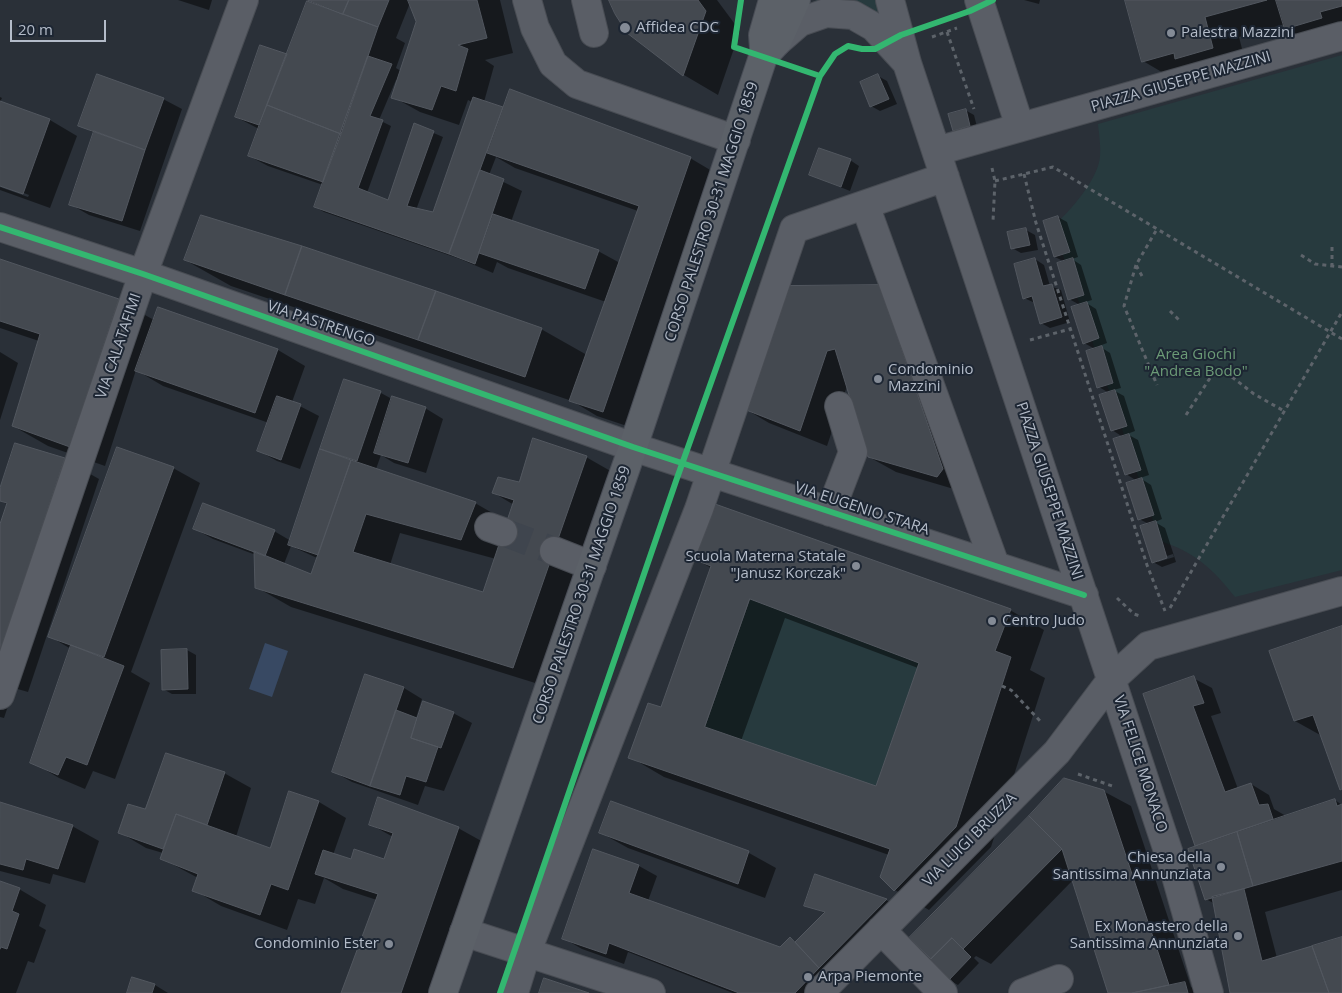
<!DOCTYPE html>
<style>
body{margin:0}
#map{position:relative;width:1342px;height:993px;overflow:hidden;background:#2a3038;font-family:"Open Sans",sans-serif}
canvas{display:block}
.scale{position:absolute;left:10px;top:20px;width:96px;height:22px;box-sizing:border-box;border:2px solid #b4bcc9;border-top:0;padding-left:6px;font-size:15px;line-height:18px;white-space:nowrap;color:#b4bcc9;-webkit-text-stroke:4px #1d2633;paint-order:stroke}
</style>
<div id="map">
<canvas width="1342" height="993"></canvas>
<div class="scale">20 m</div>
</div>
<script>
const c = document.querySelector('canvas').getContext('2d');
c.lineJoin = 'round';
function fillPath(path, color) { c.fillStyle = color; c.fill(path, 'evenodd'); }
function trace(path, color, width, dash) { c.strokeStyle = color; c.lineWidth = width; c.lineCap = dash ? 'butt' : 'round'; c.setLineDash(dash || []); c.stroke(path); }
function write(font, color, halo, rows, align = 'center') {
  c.font = font + ' "Open Sans",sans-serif'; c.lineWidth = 4; c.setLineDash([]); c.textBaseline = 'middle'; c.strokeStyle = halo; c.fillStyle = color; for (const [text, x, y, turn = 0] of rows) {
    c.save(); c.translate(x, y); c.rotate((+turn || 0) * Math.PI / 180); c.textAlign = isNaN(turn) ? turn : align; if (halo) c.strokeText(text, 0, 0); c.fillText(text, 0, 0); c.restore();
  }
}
fillPath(new Path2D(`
 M816 0H883L886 23 812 8Z
 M1342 55V570L1235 597C1213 569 1195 552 1160 541L1053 226C1070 212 1099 178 1100 156 1101 146 1099 135 1098 124Z
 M750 599 919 663 876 786 705 727Z`), '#273a3e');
fillPath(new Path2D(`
 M265 643 288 651 272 697 249 689Z`), '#384963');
fillPath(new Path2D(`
 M178 0H212L209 10Z
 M309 0H500L513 53 485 60 494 66 484 102 690 158 717 174 630 427 597 416 572 401 231 286 185 260 541 329 587 355 606 302 508 268 497 262 493 273 460 259 324 212 315 207 323 185 268 166 249 156 259 129 236 117 287 56 313 4ZM410 3 417 22 401 71 396 68 405 43 396 38ZM396 80 398 81 393 97 420 112 459 125 468 100 472 102 434 214 416 210 443 137 415 125 389 201 367 193 391 126 379 120ZM496 157 515 168 638 211 620 263 598 251 511 222 522 191 489 175Z
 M611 0H717L740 31 718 95 684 75 628 32Z
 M1024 0H1040L1039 4Z
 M1126 0H1342V41L1320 48 1286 28 1285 24 1239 37 1247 68 1177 81 1143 61Z
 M878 76 887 81 897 104 880 111 871 106Z
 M0 97 2 98 0 102 50 120 77 136 50 208 0 190V187L28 197 29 195 0 184Z
 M163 99 182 109 140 231 89 215 70 204 94 133 80 125Z
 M965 110 974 115 978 131 963 135 954 130Z
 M850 160 859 166 850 191 810 175Z
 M1058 217 1067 222 1078 257 1072 259 1081 265 1092 300 1085 302 1096 309 1107 343 1099 346 1110 353 1121 388 1113 390 1124 396 1135 431 1127 434 1138 440 1149 475 1140 478 1151 485 1162 519 1155 522 1165 528 1176 562 1162 567 1153 562 1149 524 1139 519 1137 481 1126 474 1123 437 1112 430 1109 393 1099 387 1095 349 1084 343 1080 305 1069 299 1065 262 1055 257ZM1173 554 1174 557 1158 562V559Z
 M1026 230 1035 235 1038 250 1021 253 1012 248Z
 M1035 259 1044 265 1050 286 1061 290 1070 322 1050 328 1041 323 1035 303 1024 298Z
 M0 260 118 300 154 320 158 308 278 350 305 366 292 402 319 416 300 469 277 461 259 451 269 423 163 386 136 370 105 466 48 446 13 426 39 341 0 328Z
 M880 286 964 492 896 472 869 457 847 386 827 446 769 423 742 407Z
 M0 352 18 363 0 420Z
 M345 381 381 393 392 399 425 408 443 419 426 473 394 463 381 455 376 469 475 503 508 522 514 505 494 493 586 457 621 477 548 687 291 607 256 587V555L213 539 195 529 274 531 291 541ZM400 533 496 559 484 594 390 565ZM291 546 317 558 311 575 284 564Z
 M64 459 99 479 28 692 14 688 4 718 0 717V528L8 505 0 500V492Z
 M173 468 200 483 131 672 150 683 115 779 93 771 85 789 59 778 32 762 71 649 49 636Z
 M697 560 1010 610 1044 630 1030 670 1045 678 991 847 929 910 895 890 882 876 889 855 664 777 630 757 662 709 711 568ZM785 618 918 668 877 787 741 741Z
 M1342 627V790L1322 736 1295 721Z
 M187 650 196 655V694H172L163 689Z
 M366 676 404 688 422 699 416 718 453 713 472 723 444 791 425 786 418 805 352 782 334 772Z
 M1193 678 1212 688 1221 713 1211 716 1238 789 1251 784 1269 795 1274 809 1286 816 1335 800 1342 805V890L1265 912 1277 958 1342 938V993H1231L1215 904 1206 899 1198 847 1145 695Z
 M224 773 251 788 236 837 271 850 290 793 319 802 346 818 333 855 351 861H385L393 837 370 824 458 828 485 843 434 993H342L377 900 343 889 324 878 315 904 298 899 287 930 221 906 194 890 198 878 161 858 163 853 146 848 119 832 146 811Z
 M1103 791 1131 806 1191 987 1202 993H1110L1073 880 991 964 976 956 974 958 979 963 958 985 949 980 930 961Z
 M0 803 72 826 99 841 85 883 53 874 50 884 0 871Z
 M612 803 749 853 776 868 765 898 628 848 601 833Z
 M594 850 639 866 657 876 648 901 781 948 790 939 797 942 825 913 806 905 886 900 895 905 823 993H733L628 952 624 964 582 949 563 938Z
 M0 882 19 889 46 905 39 926 46 930 34 963 28 961 16 993H0Z
 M132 978 155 985 168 993H128Z`), '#0007');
const building = new Path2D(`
 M308 0H349L343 14Z
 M349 0H389L378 27 343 14Z
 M408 0H477L487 38 458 45 468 49 456 91 441 86 432 110 391 98 416 22Z
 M609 0H698L706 11 683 76 627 33 615 14Z
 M1125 0H1267L1205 17 1213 48 1175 59 1174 53 1142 62Z
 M1276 0H1342V6L1320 12 1322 18 1285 29Z
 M307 1 378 27 341 134 267 105Z
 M260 45 287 54 259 125 235 117Z
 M368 56 392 64 370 116 383 120 358 188 388 200 414 123 434 131 407 206 433 212 473 97 503 107 449 254 314 207Z
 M97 74 164 98 145 150 78 126Z
 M878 74 889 99 870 107 860 82Z
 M510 89 691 157 603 412 569 401 639 206 487 153Z
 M0 101 50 119 23 194 0 186Z
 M267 105 341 134 323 182 248 156Z
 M966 109 970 126 953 131 948 114Z
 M94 131 145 150 122 221 69 205Z
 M819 148 851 159 841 187 809 175Z
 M480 170 504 179 475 264 449 254Z
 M493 214 599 250 585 289 479 253Z
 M201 215 302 246 285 295 184 260Z
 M1058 216 1070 252 1054 257 1043 221Z
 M1026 228 1030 245 1011 249 1007 232Z
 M302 246 436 291 418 340 285 295Z
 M1035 258 1043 286 1052 284 1062 317 1040 324 1032 296 1023 299 1014 264Z
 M1073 258 1084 295 1068 300 1057 263Z
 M0 259 119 299 70 447 12 426 40 334 0 321Z
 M880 285 943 469 937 477 868 457 835 349 827 351 800 431 741 408 785 286Z
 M436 291 542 328 525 377 418 340Z
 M1087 302 1099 338 1083 344 1071 307Z
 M158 307 278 349 255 413 135 371Z
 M1102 346 1113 383 1097 388 1086 351Z
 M344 379 381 391 357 461 320 449Z
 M1115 390 1127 426 1111 431 1099 395Z
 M277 396 301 404 281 460 257 451Z
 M392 396 426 407 408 463 374 453Z
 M1129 434 1141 470 1125 475 1113 439Z
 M533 438 587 456 513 668 255 588 254 551 311 574 351 460 476 502 461 540 366 514 353 552 483 592 514 500 492 493 498 477 519 482Z
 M15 443 65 458 0 654V524L7 503 0 501V488Z
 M117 447 174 467 104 657 48 637Z
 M320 449 351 460 318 555 288 545Z
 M1142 478 1154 515 1138 520 1126 483Z
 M203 503 275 530 265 556 193 529Z
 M715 504 1011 609 995 651 1011 657 956 827 894 891 880 877 890 849 628 758 648 703 661 707 711 566 695 560ZM750 599 919 663 876 786 705 727Z
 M1156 521 1167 558 1152 563 1140 526Z
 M1342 626V789L1340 790 1313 715 1294 721 1269 651Z
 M71 645 124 666 87 765 66 757 58 775 30 763Z
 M187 649 188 689 162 690 161 650Z
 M365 674 404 687 370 786 332 772Z
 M1194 676 1204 703 1193 706 1225 792 1251 783 1259 805 1268 804 1273 819 1195 846 1143 694Z
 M423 701 454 712 441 748 411 738Z
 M396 710 417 718 411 738 438 747 426 782 406 776 400 795 370 786Z
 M166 753 225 772 207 825 176 814 163 849 118 833 128 804 145 809Z
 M1064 778 1104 790 1169 985 1132 993H1108L1062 849 1029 816Z
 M289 791 319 801 288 890 271 884 260 915 192 891 198 874 160 859 176 814 270 848Z
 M378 797 459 827 401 993H341L378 894 315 874 323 850 351 859 354 849 384 859 393 833 369 825Z
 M1335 799 1337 806 1342 804V861L1253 886 1237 832Z
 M611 801 749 851 738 884 599 833Z
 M0 802 73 825 58 869 26 859 23 870 0 864Z
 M1029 816 1062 849 963 949 952 938 931 959 909 938Z
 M1237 832 1253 886 1205 900 1188 849Z
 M593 849 639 865 629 893 780 947 790 937 819 968 795 993H739L609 943 606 954 562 939Z
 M815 874 887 899 819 968 795 942 825 912 804 906Z
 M0 881 20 888 12 911 19 914 7 949 1 947 0 949Z
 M1244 889 1262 961 1312 946 1329 993H1230L1212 897Z
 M1342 937V993H1329L1312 946Z
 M952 938 971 957 948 981 929 961Z
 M132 977 155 984 152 993H127Z
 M544 978 589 993H539Z
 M1185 982 1188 993H1132L1169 985Z`);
fillPath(building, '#444950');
trace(building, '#52575f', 1);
trace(new Path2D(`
 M503 532 554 551`), '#3f454e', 28, [28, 14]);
const minor = new Path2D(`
 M527 0 535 28 553 64 577 84 736 140
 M586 0 594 33
 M890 0 907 63 1174 869 1209 993
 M979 0 1020 127
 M777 42 800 22 826 13 853 15 874 27 907 63
 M937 151 1342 36
 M865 205 995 565
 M0 227 143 274 633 447 1084 595
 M830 512 853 452 839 406
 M489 527 503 532
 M554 551 592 566
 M0 695 143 274 244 0
 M881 930 943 993
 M464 932 651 993
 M514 993 527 951 699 509 794 229 945 177
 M819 993 1057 752 1112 679 1148 646 1342 591
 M1023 993 1059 979`);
const major = new Path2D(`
 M764 48 763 35 773 0
 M443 993 633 447 763 57 777 42 796 0`);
trace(minor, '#484c53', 30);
trace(major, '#484c55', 30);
trace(new Path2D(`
 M947 32 974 109
 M932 37 957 28
 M992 168 995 181 993 221
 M1024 174 1036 223 1147 565 1165 611
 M995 181 1053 167 1342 339
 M1301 255 1315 264 1342 267
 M1136 265 1124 306 1157 385
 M1332 267V246
 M1142 276 1136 265 1157 229
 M1170 311 1181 322
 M1030 340 1070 329
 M1202 350 1208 356
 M1232 377 1254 394 1284 411
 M1186 415 1210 378
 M1117 598 1134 614 1140 616
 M1170 608 1342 312
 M1002 686 1011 690 1041 722
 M1078 774 1115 787`), '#5d636a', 3, [4, 4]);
trace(minor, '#5a5e66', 28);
trace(major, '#5c6168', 28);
trace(new Path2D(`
 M741 0 734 47 820 76 835 54 848 46 862 49H875L901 35 970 11 993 0
 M0 227 143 274 633 447 1084 595
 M500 993 676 481 820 76`), '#33b770', 6);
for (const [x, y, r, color] of [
 [625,28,6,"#848b96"],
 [1171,33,5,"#848b96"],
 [878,379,5,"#848b96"],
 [856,566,5,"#848b96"],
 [992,621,5,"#848b96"],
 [1221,867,5,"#848b96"],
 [1238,936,5,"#848b96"],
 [389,944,5,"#848b96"],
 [808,977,5,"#848b96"]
]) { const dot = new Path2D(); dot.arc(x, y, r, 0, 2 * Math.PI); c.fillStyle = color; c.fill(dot); trace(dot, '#1d2633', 2); }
write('15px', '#b4bcc9', '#1d2633', [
 ["Affidea CDC",636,28],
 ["Palestra Mazzini",1181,33],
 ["Condominio",888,370],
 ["Mazzini",888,387],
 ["Scuola Materna Statale",846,557,"right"],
 ["\"Janusz Korczak\"",846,574,"right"],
 ["Centro Judo",1002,621],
 ["Chiesa della",1211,858,"right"],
 ["Santissima Annunziata",1211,875,"right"],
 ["Ex Monastero della",1228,927,"right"],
 ["Santissima Annunziata",1228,944,"right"],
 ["Condominio Ester",379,944,"right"],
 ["Arpa Piemonte",818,977]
], 'left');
write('15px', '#b4bcc9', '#1d2633', [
 ["PIAZZA GIUSEPPE MAZZINI",1181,82,-16],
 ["CORSO PALESTRO 30-31 MAGGIO 1859",712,212,-72],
 ["VIA PASTRENGO",321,324,19],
 ["VIA CALATAFIMI",119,346,-71],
 ["PIAZZA GIUSEPPE MAZZINI",1049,491,72],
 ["VIA EUGENIO STARA",862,509,18],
 ["CORSO PALESTRO 30-31 MAGGIO 1859",582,595,-71],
 ["VIA FELICE MONACO",1140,764,72],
 ["VIA LUIGI BRUZZA",970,840,-45]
]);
write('15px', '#6b9a76', '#1d2633', [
 ["Area Giochi",1196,355],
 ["\"Andrea Bodo\"",1196,372]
]);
</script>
